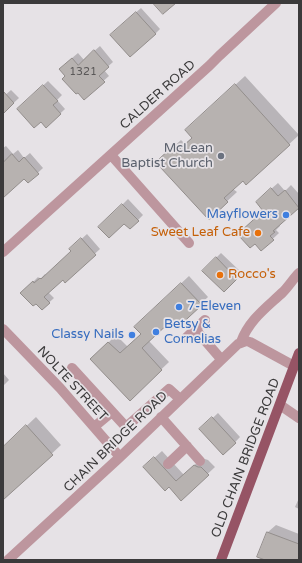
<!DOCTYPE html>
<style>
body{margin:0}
#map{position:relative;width:302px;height:563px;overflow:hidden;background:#e6e2e6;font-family:"Varela Round",sans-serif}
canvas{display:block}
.frame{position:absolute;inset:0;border:4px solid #3b3a3b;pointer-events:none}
</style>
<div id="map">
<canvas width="302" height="563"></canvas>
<div class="frame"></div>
</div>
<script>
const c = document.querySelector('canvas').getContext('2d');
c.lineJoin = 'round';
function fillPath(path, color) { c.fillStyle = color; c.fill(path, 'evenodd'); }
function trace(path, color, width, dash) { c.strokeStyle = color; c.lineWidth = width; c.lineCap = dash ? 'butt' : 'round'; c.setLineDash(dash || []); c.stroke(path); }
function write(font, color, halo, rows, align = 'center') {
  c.font = font + ' "Varela Round",sans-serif'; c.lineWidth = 3.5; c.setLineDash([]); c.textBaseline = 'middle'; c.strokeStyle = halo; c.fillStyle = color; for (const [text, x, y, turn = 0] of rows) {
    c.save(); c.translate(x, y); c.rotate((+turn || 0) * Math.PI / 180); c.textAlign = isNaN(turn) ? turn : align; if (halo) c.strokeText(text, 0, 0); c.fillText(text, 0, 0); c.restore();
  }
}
fillPath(new Path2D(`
 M141 8 160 29 155 34 116 30Z
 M100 46 113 62 104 70 109 76 84 98 67 76 65 64 78 53 84 60Z
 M245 76 299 135 246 184 243 180 233 189 237 192 209 218 165 164 170 150 181 140 185 144 193 137 196 121Z
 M48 81 62 95 57 100 65 109 46 127 23 104Z
 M11 90 19 98 6 110 3 106V97Z
 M6 146 13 154 18 150 24 158 30 153 43 168 28 182 24 178 3 192V148Z
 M278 183 285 191 291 185 299 194V206L279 224 280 226 276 230 279 233 261 250 264 210 263 196Z
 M128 199 143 215 130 228 124 222 100 227Z
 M87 234 100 249 65 281 63 278 48 292 54 298 42 309 36 302 22 293 38 277 40 279 45 274 46 275 72 251 76 244Z
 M221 253 242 273 224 291 203 271Z
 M189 276 208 297 176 328 170 321 149 341 169 362 130 399 92 359 116 335 128 347 142 333 143 319Z
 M3 373 9 380 3 386Z
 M218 413 240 437 224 454 201 429Z
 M36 417 61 445 3 499V448Z
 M162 451 184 475 202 458 208 460 215 467 181 499 152 460Z
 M299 498V509L295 507Z
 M276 525 299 534V560H267L258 556 268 532Z`), '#0003');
const building = new Path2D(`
 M153 3H176L163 14Z
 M136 12 156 34 130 57 110 35Z
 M94 50 109 67 99 76 105 82 84 100 78 93 76 94 62 79 65 76 59 69 72 58 78 65Z
 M235 84 290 145 246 185 243 181 224 198 228 202 209 220 160 167 163 164 159 159 171 148 175 153 192 138 185 130Z
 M43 85 58 101 53 105 61 114 46 128 41 122 34 128 17 109Z
 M3 91 14 103 3 114Z
 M12 154 19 162 24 157 39 174 28 183 24 179 3 198V163Z
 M271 188 278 196 285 190 299 208 273 231 275 232 270 236 274 240 261 251 255 244 250 248 239 236 242 233 241 231 263 211 256 202Z
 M122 204 139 221 130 229 124 224 109 238 98 227Z
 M81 238 96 255 65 283 63 280 44 297 50 303 42 310 36 304 33 306 20 293 33 281 34 283 40 278 41 279 71 251 69 249Z
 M216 257 237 279 224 292 202 271Z
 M181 283 202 305 176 329 170 322 142 348 162 370 130 401 90 359 108 342 120 353 141 334 134 327Z
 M212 417 236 443 223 455 199 429Z
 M26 425 53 455 3 500V447Z
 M154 457 176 481 194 465 198 467H201L209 475 181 501 169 487 165 491 143 467Z
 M267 532 299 544V560H265L257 557Z`);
fillPath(building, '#b7b2b0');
trace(building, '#928d8b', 1);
trace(new Path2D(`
 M111 155 189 243
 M3 252 209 66 219 56 276 3
 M3 329 60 388 120 457
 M195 329 221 359
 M186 338 205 320
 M241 342C249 320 266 308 283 292 289 286 293 279 299 273
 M72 368 126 427 169 389 180 399
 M280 405 299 418
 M161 417 200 461
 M94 427 112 412
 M168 464 187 446
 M8 560 120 457 238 344 246 341 250 342 294 366`), '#bd969e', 10);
trace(new Path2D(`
 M221 560 299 353`), '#965465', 10);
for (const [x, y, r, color] of [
 [221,156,4,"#6b7280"],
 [286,215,4,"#3f7fe0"],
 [258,233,4,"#e8710a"],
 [220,275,4,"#e8710a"],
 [179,307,4,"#3f7fe0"],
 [156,332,4,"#3f7fe0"],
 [132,335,4,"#3f7fe0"]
]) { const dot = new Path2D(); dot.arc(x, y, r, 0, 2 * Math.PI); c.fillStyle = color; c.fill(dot); trace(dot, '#e6e2e6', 1.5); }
write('11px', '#5a5858', null, [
 ["1321",83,72]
]);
write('13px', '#3b3a3b', '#e6e2e6', [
 ["CALDER ROAD",158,95,-42],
 ["NOLTE STREET",72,384,47],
 ["CHAIN BRIDGE ROAD",116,442,-44],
 ["OLD CHAIN BRIDGE ROAD",246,458,-69]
]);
write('13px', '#5b616d', '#e6e2e6', [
 ["McLean",213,149],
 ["Baptist Church",213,164]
], 'right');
write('13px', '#366cbe', '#e6e2e6', [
 ["Mayflowers",278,215],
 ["7-Eleven",187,307,"left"],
 ["Betsy &",164,325,"left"],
 ["Cornelias",164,340,"left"],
 ["Classy Nails",124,335]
], 'right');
write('13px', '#c56008', '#e6e2e6', [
 ["Sweet Leaf Cafe",250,233],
 ["Rocco's",228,275,"left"]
], 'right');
</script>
